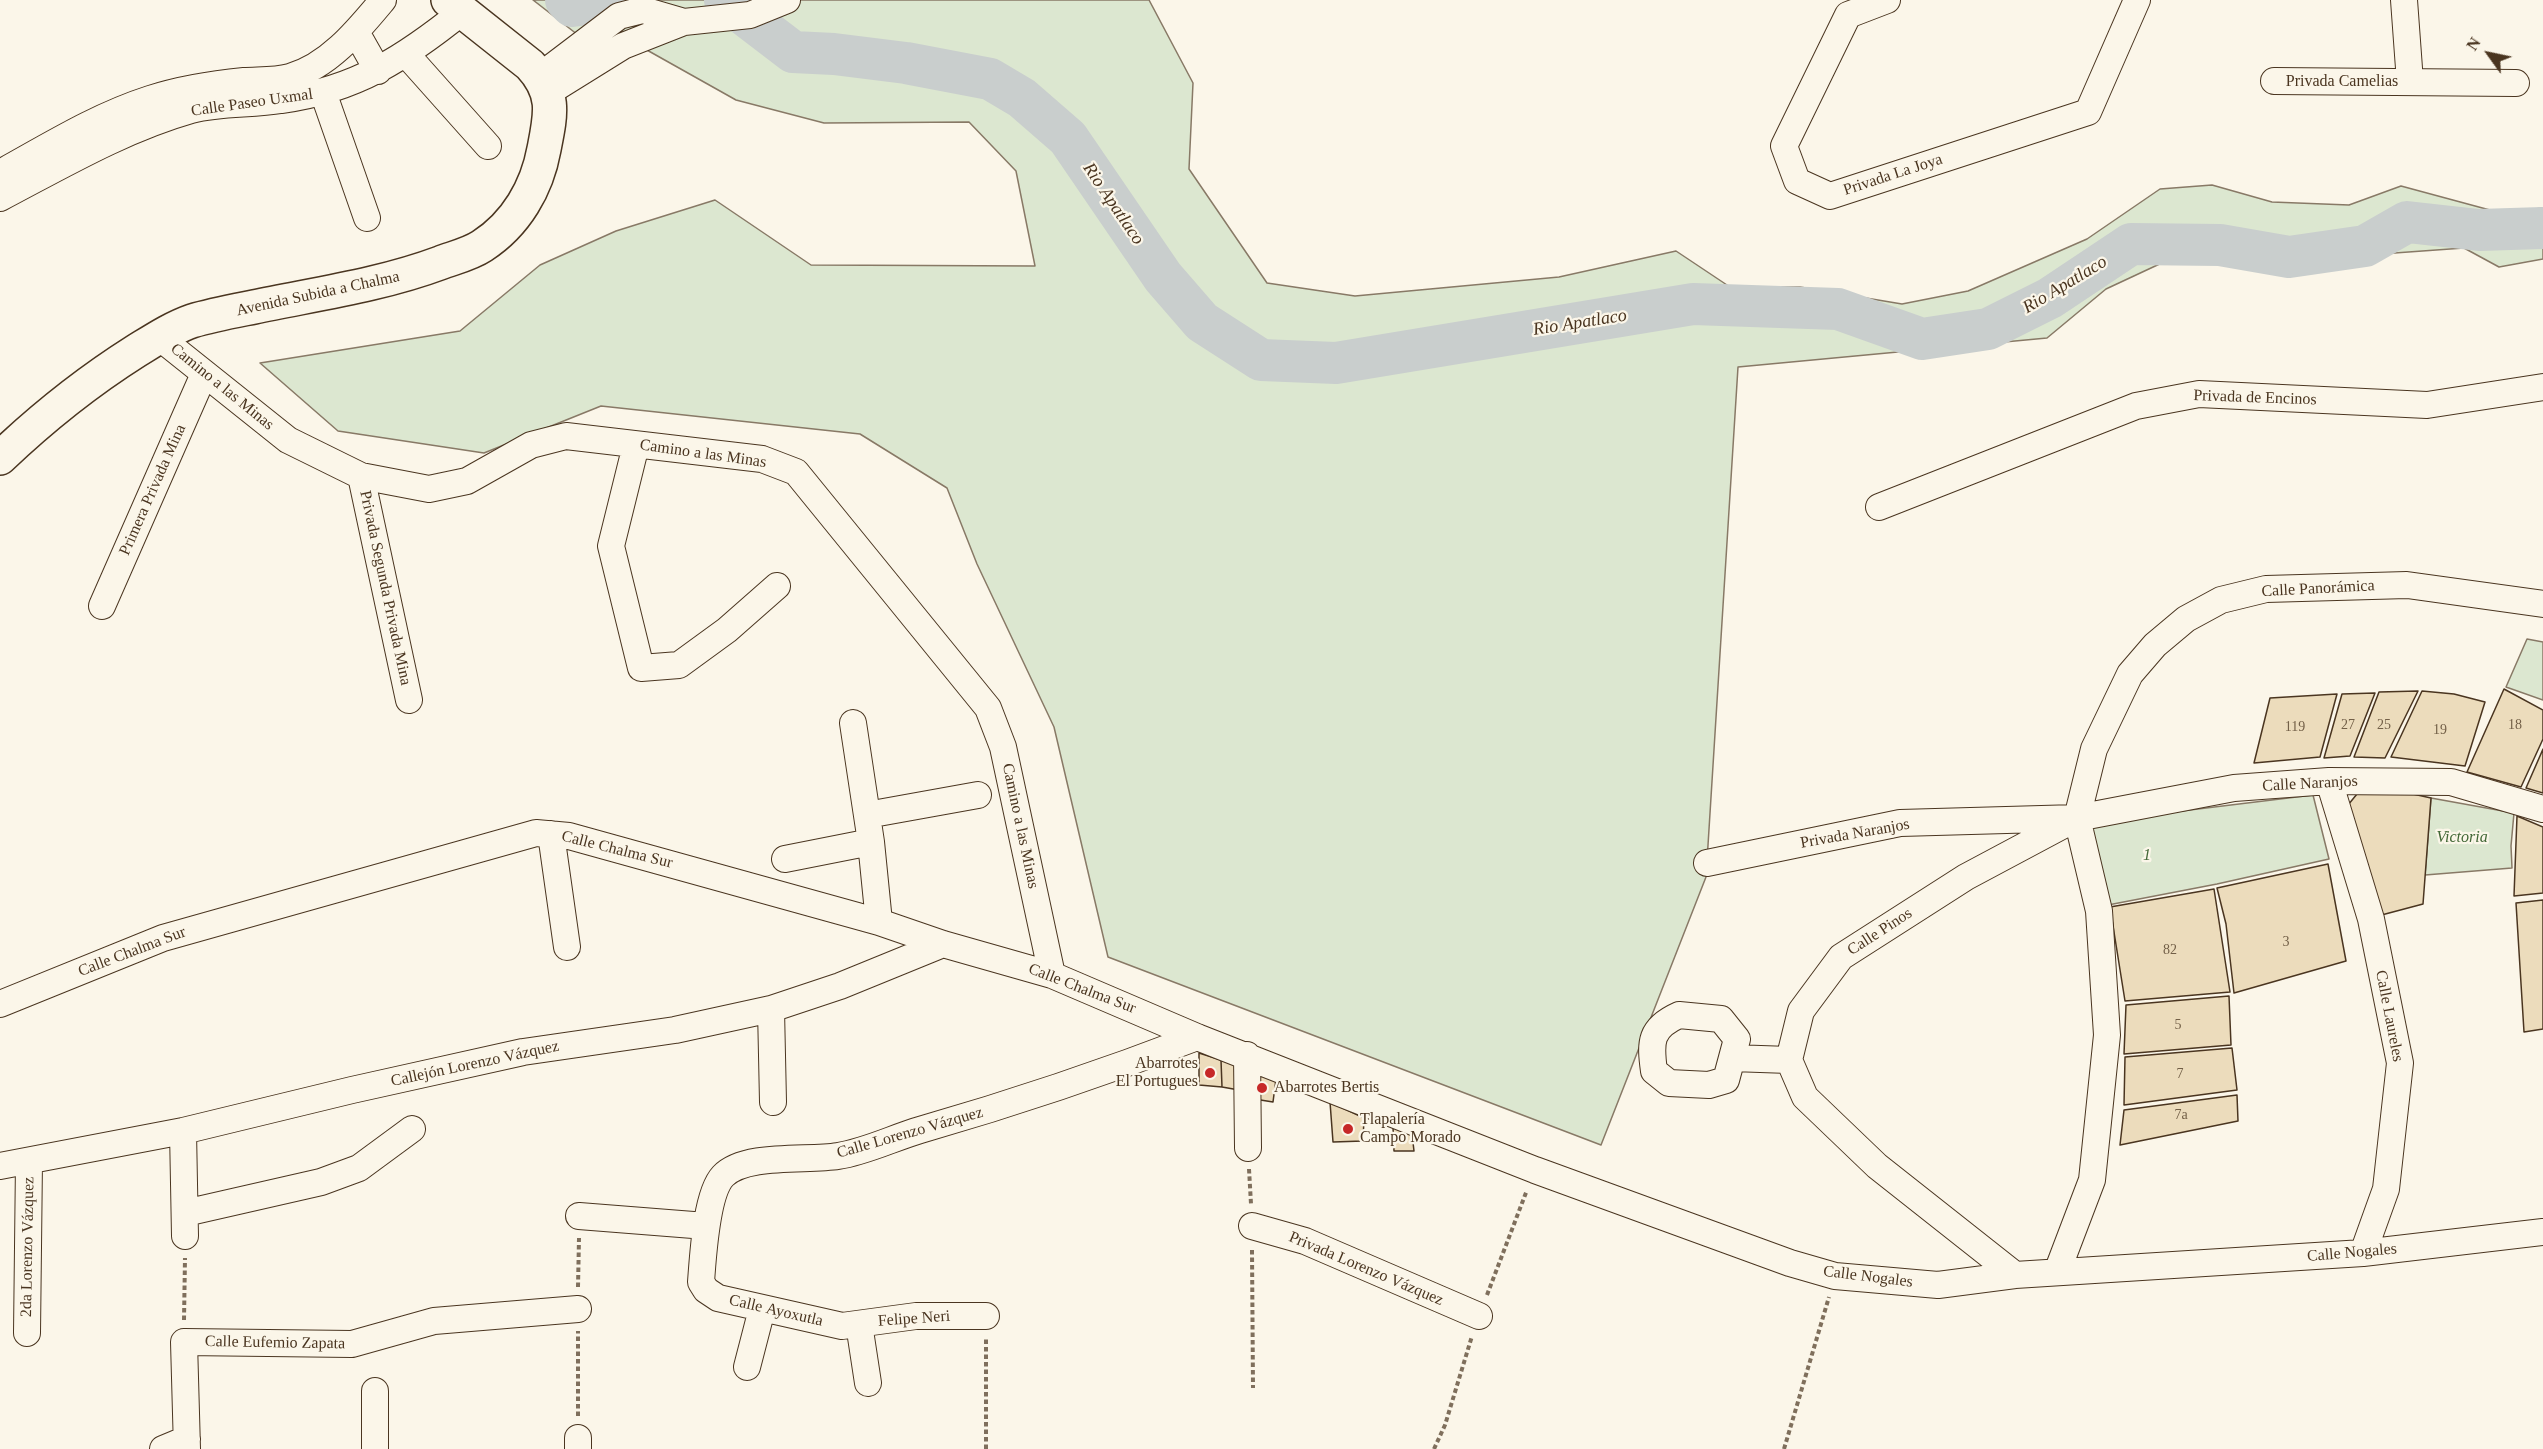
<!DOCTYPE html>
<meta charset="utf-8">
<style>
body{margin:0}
#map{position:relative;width:2543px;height:1449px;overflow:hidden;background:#fbf6e9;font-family:Georgia,serif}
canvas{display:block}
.north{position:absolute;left:2459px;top:24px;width:60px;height:60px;-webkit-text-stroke:4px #fbf6e9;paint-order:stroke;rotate:303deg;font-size:16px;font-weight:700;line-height:24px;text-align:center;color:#4a3520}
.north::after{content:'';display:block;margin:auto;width:21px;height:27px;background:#4a3520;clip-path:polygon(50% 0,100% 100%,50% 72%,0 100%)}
</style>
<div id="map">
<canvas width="2543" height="1449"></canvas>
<div class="north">N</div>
</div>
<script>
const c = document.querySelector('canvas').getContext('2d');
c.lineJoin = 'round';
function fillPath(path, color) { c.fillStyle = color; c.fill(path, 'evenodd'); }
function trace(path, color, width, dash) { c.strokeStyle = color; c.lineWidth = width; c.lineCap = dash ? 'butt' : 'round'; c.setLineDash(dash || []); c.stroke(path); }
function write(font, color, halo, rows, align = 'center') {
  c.font = font + ' Georgia,serif'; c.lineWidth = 4.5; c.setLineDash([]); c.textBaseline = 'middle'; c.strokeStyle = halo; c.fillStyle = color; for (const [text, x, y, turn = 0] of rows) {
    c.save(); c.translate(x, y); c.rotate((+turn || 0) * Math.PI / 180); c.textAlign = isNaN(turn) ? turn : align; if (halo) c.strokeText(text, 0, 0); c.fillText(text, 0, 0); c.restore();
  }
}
const green = new Path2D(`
 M533 0H1149L1193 83 1189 169 1267 283 1355 296 1559 277 1676 251 1730 287H1800L1902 304 1968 291 2087 239 2160 189 2212 185 2272 202 2349 205 2401 186 2501 213 2543 208V259L2499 267 2464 248 2256 263 2166 261 2106 289 2047 338 1738 367 1706 877 1601 1145 1108 957 1054 727 977 564 947 488 860 434 601 406 484 453 338 431 260 363 460 331 540 265 616 231 715 200 811 265 1035 266 1016 171 969 122 824 123 736 100 613 31 587 42Z
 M2527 639 2543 642V700L2506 687Z
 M2313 795 2329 859 2217 884 2108 905 2091 822Z
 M2431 798 2514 813 2511 846 2512 868 2425 875Z`);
fillPath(green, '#dce7d0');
trace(green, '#887966', 1.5);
trace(new Path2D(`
 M566 0 572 6 623 0
 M725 0 793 52 834 54 906 63 990 79 1022 98 1068 138 1163 277 1202 322 1261 360 1336 363 1693 304 1838 309 1922 339 1988 329 2050 298 2131 244 2220 245 2289 257 2365 246 2407 222 2479 230 2543 228`), '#c9cecd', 42);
const building = new Path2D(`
 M2504 689 2543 710V739L2521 787 2467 772Z
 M2418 691 2385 758 2354 757 2379 692Z
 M2422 691 2454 694 2485 702 2465 766 2391 757Z
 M2375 693 2350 756 2324 758 2342 694Z
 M2337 694 2320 757 2254 763 2270 698Z
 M2543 749V793L2526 788Z
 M2395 790 2431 798 2423 904 2374 917 2348 805 2357 794Z
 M2517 816 2543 827V893L2514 896Z
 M2328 864 2346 961 2234 993 2226 924 2217 888Z
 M2214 889 2230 992 2125 1001 2110 907Z
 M2543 900V1029L2524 1032 2516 903Z
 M2229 996 2231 1045 2124 1054 2126 1005Z
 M2232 1048 2237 1090 2124 1105 2125 1057Z
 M1199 1053 1221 1060 1222 1087 1199 1085Z
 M1221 1060 1238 1065 1239 1090 1222 1087Z
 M1250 1068 1276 1079 1273 1102 1248 1098Z
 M2237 1095 2238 1121 2120 1145 2124 1110Z
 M1330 1102 1364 1118 1363 1141 1333 1142Z
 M1393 1127 1412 1134 1414 1151H1394Z`);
fillPath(building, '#ecdcbc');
trace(building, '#4a3520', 1.5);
const minor = new Path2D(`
 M1887 0 1848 15 1784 146 1797 181 1830 196 2088 112 2137 0
 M2404 0 2410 82
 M356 32 378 71
 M406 54 488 146
 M540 76 619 16 643 10 684 22
 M2274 81 2516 83
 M323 92 367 218
 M549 92 623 46 684 22 750 15 787 0
 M0 173C49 146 97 116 150 99 181 89 213 84 244 81 259 80 276 81 290 77 329 66 358 30 383 0
 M0 198C61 166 124 129 191 110 221 102 251 105 281 100 356 90 406 57 463 11
 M159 337 288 440 361 476 429 489 467 481 531 445 566 436 762 459 796 472 988 708 1003 747 1052 975
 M636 445 611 546 641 668 679 665 727 630 777 586
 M361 476 409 700
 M1879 507 2136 406 2199 394 2427 405 2543 387
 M102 606 204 374
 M853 723 871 842 879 922
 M2329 781 2371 919 2400 1063 2386 1189 2363 1253
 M867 815 978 795
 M551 834 567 947
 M785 859 871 842
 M1707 863 1900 823 2077 818 2234 788 2329 781 2451 782 2543 809
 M0 1004 163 938 536 833 569 836 879 922 943 944 1052 975 1197 1037 1535 1170 1790 1263 1835 1276 1938 1285 2015 1275 2363 1253 2543 1232
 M771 1009 773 1102
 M1679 1015 1721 1019 1737 1039 1726 1080 1709 1085 1669 1083 1654 1071C1650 1042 1650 1028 1679 1015Z
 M1247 1055 1248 1148
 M1732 1058 1789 1060
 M183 1131 185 1236
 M0 1166 183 1131 352 1090 523 1052 675 1030 771 1009 840 986 943 944
 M185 1213 321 1182 359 1168 412 1129
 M579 1216 706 1226
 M1252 1226 1305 1241 1479 1316
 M2057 1272 2092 1180 2107 1035 2099 911 2077 818 2094 749 2130 674 2155 645 2186 619 2221 600 2266 589 2407 585 2543 604
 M2015 1275 1877 1166 1805 1097 1789 1060 1801 1011 1841 957 1966 877 2071 821
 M986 1316H916L842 1326 718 1298 706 1290 701 1282C703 1257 706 1194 723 1176 745 1153 807 1161 838 1156 865 1152 893 1138 920 1130 1014 1103 1106 1072 1197 1037
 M859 1324 868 1383
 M27 1333 29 1161
 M747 1367 762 1309
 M375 1391V1449
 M578 1438V1449
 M163 1449 187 1439
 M187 1449 184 1342 352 1344 434 1321 578 1309`);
const major = new Path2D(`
 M0 458C42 418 87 382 136 351 154 340 172 328 192 321 212 315 234 311 254 307 316 294 381 285 440 263 453 258 470 254 482 246 516 224 537 188 544 149 551 114 556 93 530 65L448 0`);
trace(minor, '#4a3520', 28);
trace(major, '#4a3520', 36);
trace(new Path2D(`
 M1249 1169 1251 1204
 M1252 1250 1253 1388
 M578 1287 579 1238
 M1487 1295 1527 1190
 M184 1320 185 1258
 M578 1416V1331
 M986 1449V1337
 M1434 1449 1445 1425 1472 1336
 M1784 1449 1829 1297`), '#7f6f5c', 4, [4.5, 3]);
trace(minor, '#fbf6e9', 26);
trace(major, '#fbf6e9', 33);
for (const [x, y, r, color] of [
 [1210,1073,6,"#c62828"],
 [1262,1088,6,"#c62828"],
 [1348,1129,6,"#c62828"]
]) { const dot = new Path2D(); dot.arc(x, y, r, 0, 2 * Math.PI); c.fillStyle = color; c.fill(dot); trace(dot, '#fbf6e9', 2); }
write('14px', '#725f47', null, [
 ["27",2348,725],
 ["25",2384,725],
 ["18",2515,725],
 ["119",2295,727],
 ["19",2440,730],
 ["3",2286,942],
 ["82",2170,950],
 ["5",2178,1025],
 ["7",2180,1074],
 ["7a",2181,1115]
]);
write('16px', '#4a3520', '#fbf6e9', [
 ["Privada Camelias",2342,82],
 ["Calle Paseo Uxmal",252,103,-8],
 ["Privada La Joya",1893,175,-18],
 ["Avenida Subida a Chalma",318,294,-12],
 ["Camino a las Minas",222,387,39],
 ["Privada de Encinos",2255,398,2],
 ["Camino a las Minas",703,454,8],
 ["Primera Privada Mina",153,490,-66],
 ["Privada Segunda Privada Mina",385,588,78],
 ["Calle Panorámica",2318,589,-3],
 ["Calle Naranjos",2310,784,-3],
 ["Camino a las Minas",1020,826,78],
 ["Privada Naranjos",1855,834,-10],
 ["Calle Chalma Sur",617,850,14],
 ["Calle Pinos",1880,932,-33],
 ["Calle Chalma Sur",132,952,-21],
 ["Calle Chalma Sur",1082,989,21],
 ["Calle Laureles",2389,1016,79],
 ["Callejón Lorenzo Vázquez",475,1064,-12],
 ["Calle Lorenzo Vázquez",910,1133,-16],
 ["2da Lorenzo Vázquez",28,1247,-89],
 ["Calle Nogales",2352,1253,-5],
 ["Privada Lorenzo Vázquez",1366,1269,23],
 ["Calle Nogales",1868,1277,7],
 ["Calle Ayoxutla",776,1311,13],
 ["Felipe Neri",914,1319,-4],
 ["Calle Eufemio Zapata",275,1343,1]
]);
write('italic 16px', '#436837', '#fbf6e9', [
 ["Victoria",2462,838],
 ["1",2147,856]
]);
write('16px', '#4a3520', '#fbf6e9', [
 ["Abarrotes",1198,1064,"right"],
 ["El Portugues",1198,1082,"right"],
 ["Abarrotes Bertis",1274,1088],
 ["Tlapalería",1360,1120],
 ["Campo Morado",1360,1138]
], 'left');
write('italic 18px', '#4a3520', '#fbf6e9', [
 ["Rio Apatlaco",1113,204,56],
 ["Rio Apatlaco",2065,285,-31],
 ["Rio Apatlaco",1580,323,-9]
]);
</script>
